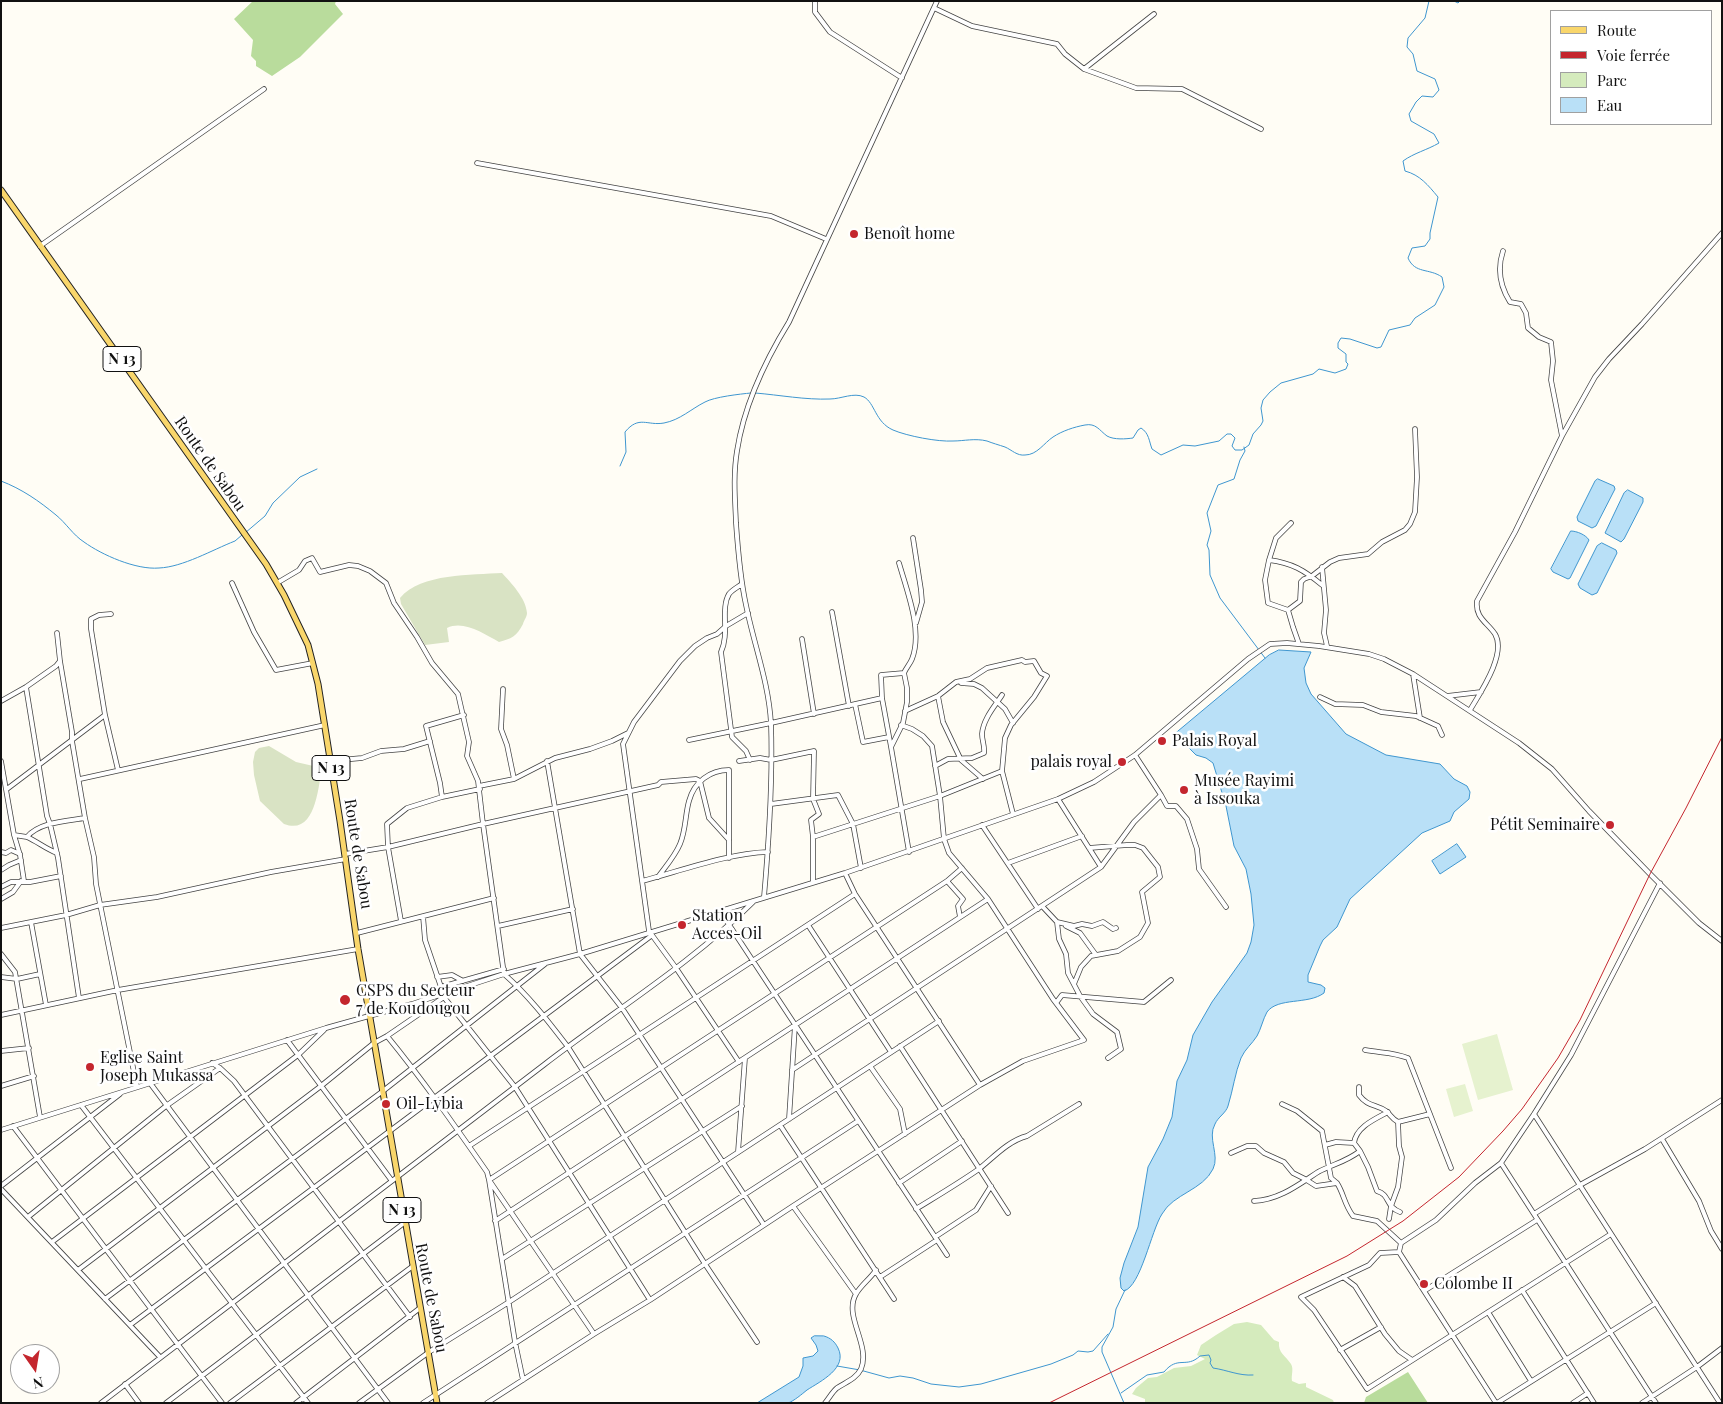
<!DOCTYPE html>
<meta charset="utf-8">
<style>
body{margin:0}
#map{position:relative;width:1723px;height:1404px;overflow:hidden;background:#fffdf5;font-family:"Playfair Display",serif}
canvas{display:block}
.frame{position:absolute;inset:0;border:2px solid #111;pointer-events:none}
.legend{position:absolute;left:1550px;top:10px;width:162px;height:115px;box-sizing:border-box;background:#fff;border:1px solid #a0a0a0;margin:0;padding:6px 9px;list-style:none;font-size:15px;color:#111}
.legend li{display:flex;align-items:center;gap:10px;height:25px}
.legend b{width:25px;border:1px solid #a0a0a0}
.north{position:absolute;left:10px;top:1344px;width:50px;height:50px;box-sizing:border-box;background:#fff;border:1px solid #a0a0a0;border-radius:50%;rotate:167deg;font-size:14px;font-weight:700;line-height:20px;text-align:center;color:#111}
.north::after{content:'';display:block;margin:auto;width:18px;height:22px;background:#c4262e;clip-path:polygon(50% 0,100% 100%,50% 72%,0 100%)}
</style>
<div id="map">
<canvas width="1723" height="1404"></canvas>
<div class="frame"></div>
<ul class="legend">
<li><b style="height:6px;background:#f9d66b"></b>Route</li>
<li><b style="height:6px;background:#c4262e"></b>Voie ferrée</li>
<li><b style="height:14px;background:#d5ebbd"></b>Parc</li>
<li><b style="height:14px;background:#b9e0f7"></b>Eau</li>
</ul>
<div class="north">N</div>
</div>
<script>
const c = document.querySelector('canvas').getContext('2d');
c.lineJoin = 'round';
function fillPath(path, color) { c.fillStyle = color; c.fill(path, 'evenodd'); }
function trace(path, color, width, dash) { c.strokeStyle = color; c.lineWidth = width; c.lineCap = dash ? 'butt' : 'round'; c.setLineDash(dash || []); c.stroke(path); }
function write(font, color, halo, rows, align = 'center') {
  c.font = font + ' "Playfair Display",serif'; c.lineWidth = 5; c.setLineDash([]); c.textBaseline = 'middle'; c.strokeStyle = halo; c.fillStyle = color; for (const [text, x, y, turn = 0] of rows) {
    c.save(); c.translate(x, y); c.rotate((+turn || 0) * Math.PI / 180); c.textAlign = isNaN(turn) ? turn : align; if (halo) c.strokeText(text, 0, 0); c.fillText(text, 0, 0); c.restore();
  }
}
fillPath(new Path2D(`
 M1247 1322 1261 1325 1274 1340 1279 1342C1278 1353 1285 1355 1291 1364 1294 1369 1291 1375 1292 1381L1299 1384 1306 1383V1387L1333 1400 1334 1403H1145V1399L1132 1394 1136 1388 1148 1378 1157 1377 1174 1368 1191 1366 1205 1359 1197 1355 1201 1345 1216 1335 1234 1324Z`), '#d5ebbd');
fillPath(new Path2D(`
 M253 1H336L335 4 343 14 300 57 272 76 256 66V61L251 56 253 40 234 19Z
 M1408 1372 1428 1403H1364L1366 1397Z`), '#b9dc9c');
fillPath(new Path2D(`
 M502 573C511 583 526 598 527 613 527 617 524 620 523 624 517 636 511 639 499 642 484 634 464 620 447 628L449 642 425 645 401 604 400 598C421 573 472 575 502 573Z
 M269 746 296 762 322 768C318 787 316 836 284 824L260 801 254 775 253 762 255 752 259 748Z`), '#d9e3c4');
fillPath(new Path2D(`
 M1497 1034 1513 1090 1478 1100 1462 1044Z
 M1465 1084 1473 1111 1454 1117 1446 1089Z`), '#e6f2cf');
const water = new Path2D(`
 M1598 479 1614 486 1615 489 1596 526 1592 528 1578 521 1577 517 1595 481Z
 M1628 490 1643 498V502L1624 539 1621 542 1605 533 1624 493Z
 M1571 531C1577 531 1586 535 1589 540L1570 578 1568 579 1553 572 1551 569Z
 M1602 543 1616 550 1617 553 1597 593 1592 595 1580 588 1578 584 1597 546Z
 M1279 650 1311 652 1304 668 1306 683 1311 694 1346 734 1386 755 1440 764 1454 779 1467 786 1470 792 1469 799 1454 812 1450 821 1422 833 1350 899 1337 927 1323 940 1320 946 1308 975V982L1321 985 1325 988 1324 993C1308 1005 1278 997 1267 1012 1263 1019 1261 1029 1257 1036 1252 1044 1245 1049 1241 1058 1235 1073 1233 1090 1228 1106 1226 1113 1218 1117 1215 1124 1207 1138 1220 1155 1213 1169 1203 1190 1173 1194 1162 1214 1151 1231 1141 1286 1124 1291L1121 1288 1120 1278 1124 1263 1138 1227 1148 1167 1163 1139 1172 1117 1177 1081 1187 1060 1193 1035 1212 1002 1247 953 1251 942 1254 925 1251 894 1246 869 1234 846 1226 806 1213 763 1206 758 1196 755 1189 748 1172 736 1269 655Z
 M1457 844 1466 857 1440 874 1432 861Z
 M824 1336C831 1338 835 1342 838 1348 848 1368 821 1381 807 1390 802 1394 794 1401 788 1403 779 1404 766 1403 757 1403L799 1377 803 1366V1358L813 1356 818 1351 816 1345 811 1338 814 1336Z`);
fillPath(water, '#b9e0f7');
trace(water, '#3f96cf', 1);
trace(new Path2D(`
 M1454 1 1458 3 1460 1
 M755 393C780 395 805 400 830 399 841 399 854 392 864 397 875 403 875 422 893 430 907 436 938 442 953 441 964 441 975 438 987 441 992 443 999 445 1005 447 1012 450 1017 456 1025 455 1037 455 1044 443 1053 437 1062 431 1074 427 1085 425 1096 423 1099 430 1107 436 1114 440 1126 439 1133 438L1138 430 1141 428C1149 433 1149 441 1152 449L1161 455 1183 445 1195 446 1219 441 1227 434H1231L1235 438 1232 446 1235 450H1242L1249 445 1253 434 1261 425 1263 421 1261 408 1263 400 1270 392 1281 383 1313 374 1319 369 1335 373 1346 369 1348 364 1346 362V354L1338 348V343L1341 338 1350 339 1377 348 1381 347 1389 330 1410 325 1415 318 1435 305 1444 287 1442 277C1429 268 1415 274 1408 258L1412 248 1425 246 1430 239V233L1438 197C1428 185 1420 175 1405 171L1403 161C1414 153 1427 150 1439 143L1434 134 1411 121 1409 114 1416 102 1422 96 1433 97 1439 90 1435 79 1417 71 1413 54 1407 47 1408 38 1425 18 1429 1
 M1244 447 1245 451 1240 460 1234 479 1218 485 1207 513 1211 531 1207 545 1209 550 1210 575 1220 598 1265 658
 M620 466 626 452 625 432C639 415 647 426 664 423 680 420 691 409 705 402 714 397 740 394 751 393
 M1 481C22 489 39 501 56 515 66 523 73 535 84 542 102 555 136 570 159 568 183 567 212 550 235 541L242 535
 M245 533 265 516 273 503 300 477 317 469
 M837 1366 860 1370 889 1378 900 1376 913 1378 931 1384 959 1387 981 1384 1051 1364 1073 1355 1078 1351 1088 1352 1093 1351 1108 1334
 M1121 1393 1147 1375 1164 1372C1178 1355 1186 1369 1200 1356L1209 1355 1211 1360 1210 1363 1213 1368C1227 1370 1239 1376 1253 1375
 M1124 1403 1102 1352V1347L1113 1327 1116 1309 1125 1290`), '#3f96cf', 1);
const minor = new Path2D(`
 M815 1V12L830 32 902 78
 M934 8 972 26 1057 44 1065 54 1084 69
 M1154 14 1084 69 1136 88 1182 89 1261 129
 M477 163 771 216 826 239
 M40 246 264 89
 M1503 251C1497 269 1500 286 1510 302L1521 304 1526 313 1528 328 1539 337 1551 342 1553 361 1551 380 1562 436
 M1291 523 1276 538 1269 560 1265 580 1268 603 1288 610 1293 627 1299 644
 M913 538 921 590 922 602 916 623
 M1269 560C1292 563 1304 570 1322 585
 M1322 567 1326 610 1324 633 1327 646
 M232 583 254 632 276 670 313 663
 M277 583 299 570 305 561 312 558 320 572 349 565 358 566 370 571 386 583 394 603 417 637 432 663 458 694 469 742 467 756 478 781 483 824 504 974C529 996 548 1021 568 1047L705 1264 757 1342
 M742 584C738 587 732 590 729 594 720 609 730 633 721 652L732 737 746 751 750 760
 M1288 610 1300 601 1301 582 1304 579 1312 576 1330 562 1339 558 1368 554 1382 542 1405 530 1410 524 1415 512 1417 477 1415 429
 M832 612 849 706
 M111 614 99 615 91 619V629L105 715 118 770
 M57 633 60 661 72 732V741L85 818 94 857 96 884 137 1087
 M802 639 814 714
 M904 673 907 688V702L903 723 891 747 909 852
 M1413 674 1420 718
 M961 683 974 684 982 688 1005 709 1013 723
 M26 687 47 816 50 824 58 858 79 998
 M503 689 501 729 507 745 514 779
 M938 696 943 722 961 760 983 779
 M1447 696 1481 692
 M1320 697 1335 704 1363 705 1381 712 1416 716 1438 726 1442 735
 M1 701 26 687 56 666 60 661
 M855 704 863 742 889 737
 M1470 710C1480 693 1507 654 1495 634 1487 622 1475 618 1477 601L1515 532 1562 436 1595 377 1609 359 1642 324 1722 233
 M905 711 938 696 956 682 970 679 987 668 1022 660 1025 662 1034 661 1041 673 1047 676 1034 697 1011 725 1005 738 1002 771 1013 814
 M689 740 771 723 882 698
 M891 747 882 698 881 675 904 673C906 668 910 664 912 659 923 631 907 591 899 563
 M1 761 14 835 20 855 24 881
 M330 761 362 758 381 751 404 749 430 741
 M547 761 580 954 622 1008 764 1225
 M739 761 760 758 771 760 814 751 813 799 819 814 811 820 813 837V882
 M935 766 948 759 972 758 984 753C985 746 982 741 982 734 983 719 995 706 1002 695
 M80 779 325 725
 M479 786 514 779 555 758 590 749 612 741 628 733
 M7 789 105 715
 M1161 795 1167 806H1176L1187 819 1197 849 1199 869 1226 907
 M442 797 440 783 426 726 464 715
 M1058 799 1101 867
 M771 804 838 795 853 824 861 868
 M982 825 1038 909
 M14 835 27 837C39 822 67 821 85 818
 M27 837C38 842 46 849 57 853
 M813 837 940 796 1002 771
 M1 852 6 853 11 850 20 854
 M345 854 388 847 483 824 658 785 661 782 696 779 700 781 709 818 729 840
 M1008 863 1082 836
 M1 870 9 865 21 860
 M845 873 855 894 980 1085
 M658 877C666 866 675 856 680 844 686 830 685 815 689 801 694 782 710 770 729 770V858
 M642 881C680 871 729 853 768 852
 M947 881 963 899 958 906 960 917
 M1 887 11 882H30L61 876
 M764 897C769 840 773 782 771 724 769 683 754 645 746 605 740 578 738 551 736 523 735 499 733 475 737 451 744 405 765 361 789 322L937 1
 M1 899 13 892 21 881
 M1042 906 1057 922 1059 939 1066 954 1068 973 1080 996 1093 1014 1117 1032 1121 1049 1108 1058
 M720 911 947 1255
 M423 916 425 940 441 987 504 969
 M401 921 388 847 387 824 407 808 442 797 480 789
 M31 922 46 1005
 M1057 922 1074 926 1082 924 1092 926 1103 922 1113 929 1116 928
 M808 925 891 1052
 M498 926 573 909
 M1066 926 1080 933 1096 955
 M1 928 66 915 100 905 157 897 271 872 346 859
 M357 933 494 898
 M1 954 15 972 40 1117
 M1 977 17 979 40 974
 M437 977 452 975 463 981
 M1074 984 1081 967 1091 956 1118 951 1140 937 1148 923 1142 892 1160 877 1158 867 1143 848 1135 845H1127L1089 848
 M443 996 515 1087 650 1300
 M1056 1003 1062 995 1144 1002 1171 980
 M1 1015 118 990 358 949
 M387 1036C423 1080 455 1126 487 1172L489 1180 594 1334
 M287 1040 392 1181
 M900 1046 1008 1213
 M1365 1050C1381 1053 1393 1052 1408 1058L1451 1168
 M1 1051 29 1048
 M739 1062 676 968 649 931 623 744 634 722 680 661 695 646 707 638 717 634 726 626 748 613
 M212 1063 220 1068 234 1081 410 1317
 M870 1066 900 1109 905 1134
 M792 1070 1101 867 1134 822 1161 795 1135 755
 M150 1083 388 1403
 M1 1086 34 1076
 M1359 1087V1095C1368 1107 1376 1104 1386 1111 1391 1115 1391 1118 1398 1122L1399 1146 1402 1157 1398 1187 1391 1206 1389 1219
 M1282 1104 1297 1111 1322 1131 1331 1178 1337 1183
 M81 1105 308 1403
 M1388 1112C1375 1119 1356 1127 1354 1143L1360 1151 1368 1167 1377 1191C1387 1194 1386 1200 1392 1207 1394 1209 1397 1211 1400 1212
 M1534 1114 1720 1403
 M789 1119 795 1025
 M1398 1122 1430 1114
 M780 1125 894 1299
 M13 1126 222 1403
 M1 1130 326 1028 412 1004 504 974 580 954 845 873 1058 799 1094 782 1135 755 1248 659 1270 644 1287 643 1319 646 1369 654 1384 659 1413 674 1519 743 1552 769 1589 811 1650 874 1699 923 1722 941
 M1662 1139 1699 1201 1711 1231 1722 1249
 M1325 1145 1336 1142 1354 1143
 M469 1146 855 894
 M738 1152 745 1058
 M1231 1153 1247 1146H1256L1264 1153 1284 1162 1293 1173 1305 1179 1316 1186 1337 1183C1344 1194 1344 1204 1353 1216L1377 1221 1401 1243
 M1501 1163 1656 1403
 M899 1183 962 1141
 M1 1186 120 1094
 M1 1189 160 1357
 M1254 1201C1279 1200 1298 1185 1318 1172 1333 1164 1346 1162 1360 1151
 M793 1206 856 1294
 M916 1209C937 1196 959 1183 979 1169 994 1157 1008 1141 1027 1136L1079 1104
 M1534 1214 1580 1185 1645 1149 1722 1100
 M28 1217 166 1106 220 1068
 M495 1221 988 899
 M935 1237 976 1210 991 1186
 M52 1242 298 1055 324 1030
 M1399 1252 1380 1253 1369 1265 1301 1297 1314 1310 1367 1389 1611 1234
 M502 1259 742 1106
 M78 1270 321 1086 374 1043 387 1036 444 997
 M880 1277 937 1240
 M1343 1277 1355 1286 1385 1334 1399 1351 1412 1360
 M1522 1290 1594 1403
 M1424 1291 1537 1220
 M105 1299 383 1091 545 964
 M1488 1312 1531 1381
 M130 1325 651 936
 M1340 1350 1381 1327
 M523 1380 515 1342 489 1180 947 881 962 868
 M125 1384 139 1403
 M101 1403C249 1290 397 1178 545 1064 614 1011 691 964 753 902
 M166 1403 404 1223
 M230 1403 413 1266
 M296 1403 420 1308
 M359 1403 429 1352 509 1302 939 1021
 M423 1403 858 1121
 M487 1403 594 1334 650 1300 793 1206 980 1085 1023 1061 1084 1040 1053 999 988 899 949 853 944 839 940 796 932 746 923 736 912 729 901 725
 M825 1403C829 1398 833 1391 837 1388 846 1382 856 1379 861 1369 871 1345 843 1316 856 1294 861 1285 870 1279 876 1270
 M1496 1403 1399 1252 1401 1243 1436 1220 1475 1183 1501 1163 1534 1114 1571 1055 1660 883
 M1497 1403 1656 1303
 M1573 1403 1588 1393
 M1642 1403 1697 1367 1722 1348`);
const major = new Path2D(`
 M1 190 266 564 284 595 308 645 318 684 340 821 358 949 437 1403`);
trace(minor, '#444', 5.5);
trace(major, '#222', 7);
trace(minor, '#fff', 4);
trace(major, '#f9d66b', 5);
trace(new Path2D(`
 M1049 1403 1347 1256 1403 1221 1459 1177 1503 1131 1522 1109 1558 1058 1580 1020 1650 874 1686 808 1722 737`), '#c4262e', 1);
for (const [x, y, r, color] of [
 [854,234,5,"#c4262e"],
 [1162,741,5,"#c4262e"],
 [1122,762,5,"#c4262e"],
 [1184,790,5,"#c4262e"],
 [1610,825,5,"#c4262e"],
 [682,925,5,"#c4262e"],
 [345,1000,6,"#c4262e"],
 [90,1067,5,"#c4262e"],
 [386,1104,5,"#c4262e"],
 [1424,1284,5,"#c4262e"]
]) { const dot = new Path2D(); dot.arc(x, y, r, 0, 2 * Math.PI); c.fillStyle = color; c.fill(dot); trace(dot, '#fff', 2); }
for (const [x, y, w] of [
 [122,359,38],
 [331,768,38],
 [402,1210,38]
]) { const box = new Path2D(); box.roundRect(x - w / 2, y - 12.5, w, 25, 4); c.fillStyle = '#fff'; c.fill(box); trace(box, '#111', 1); }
write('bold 15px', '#111', null, [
 ["N 13",122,359],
 ["N 13",331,768],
 ["N 13",402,1210]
]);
write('16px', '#111', '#fff', [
 ["Benoît home",864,234],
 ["Palais Royal",1172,741],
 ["palais royal",1112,762,"right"],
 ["Musée Rayimi",1194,781],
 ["à Issouka",1194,799],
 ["Pétit Seminaire",1600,825,"right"],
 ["Station",692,916],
 ["Acces-Oil",692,934],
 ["CSPS du Secteur",356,991],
 ["7 de Koudougou",356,1009],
 ["Eglise Saint",100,1058],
 ["Joseph Mukassa",100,1076],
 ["Oil-Lybia",396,1104],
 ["Colombe II",1434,1284]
], 'left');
write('16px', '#111', '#fff', [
 ["Route de Sabou",210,464,55],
 ["Route de Sabou",358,854,81],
 ["Route de Sabou",431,1298,79]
]);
</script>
